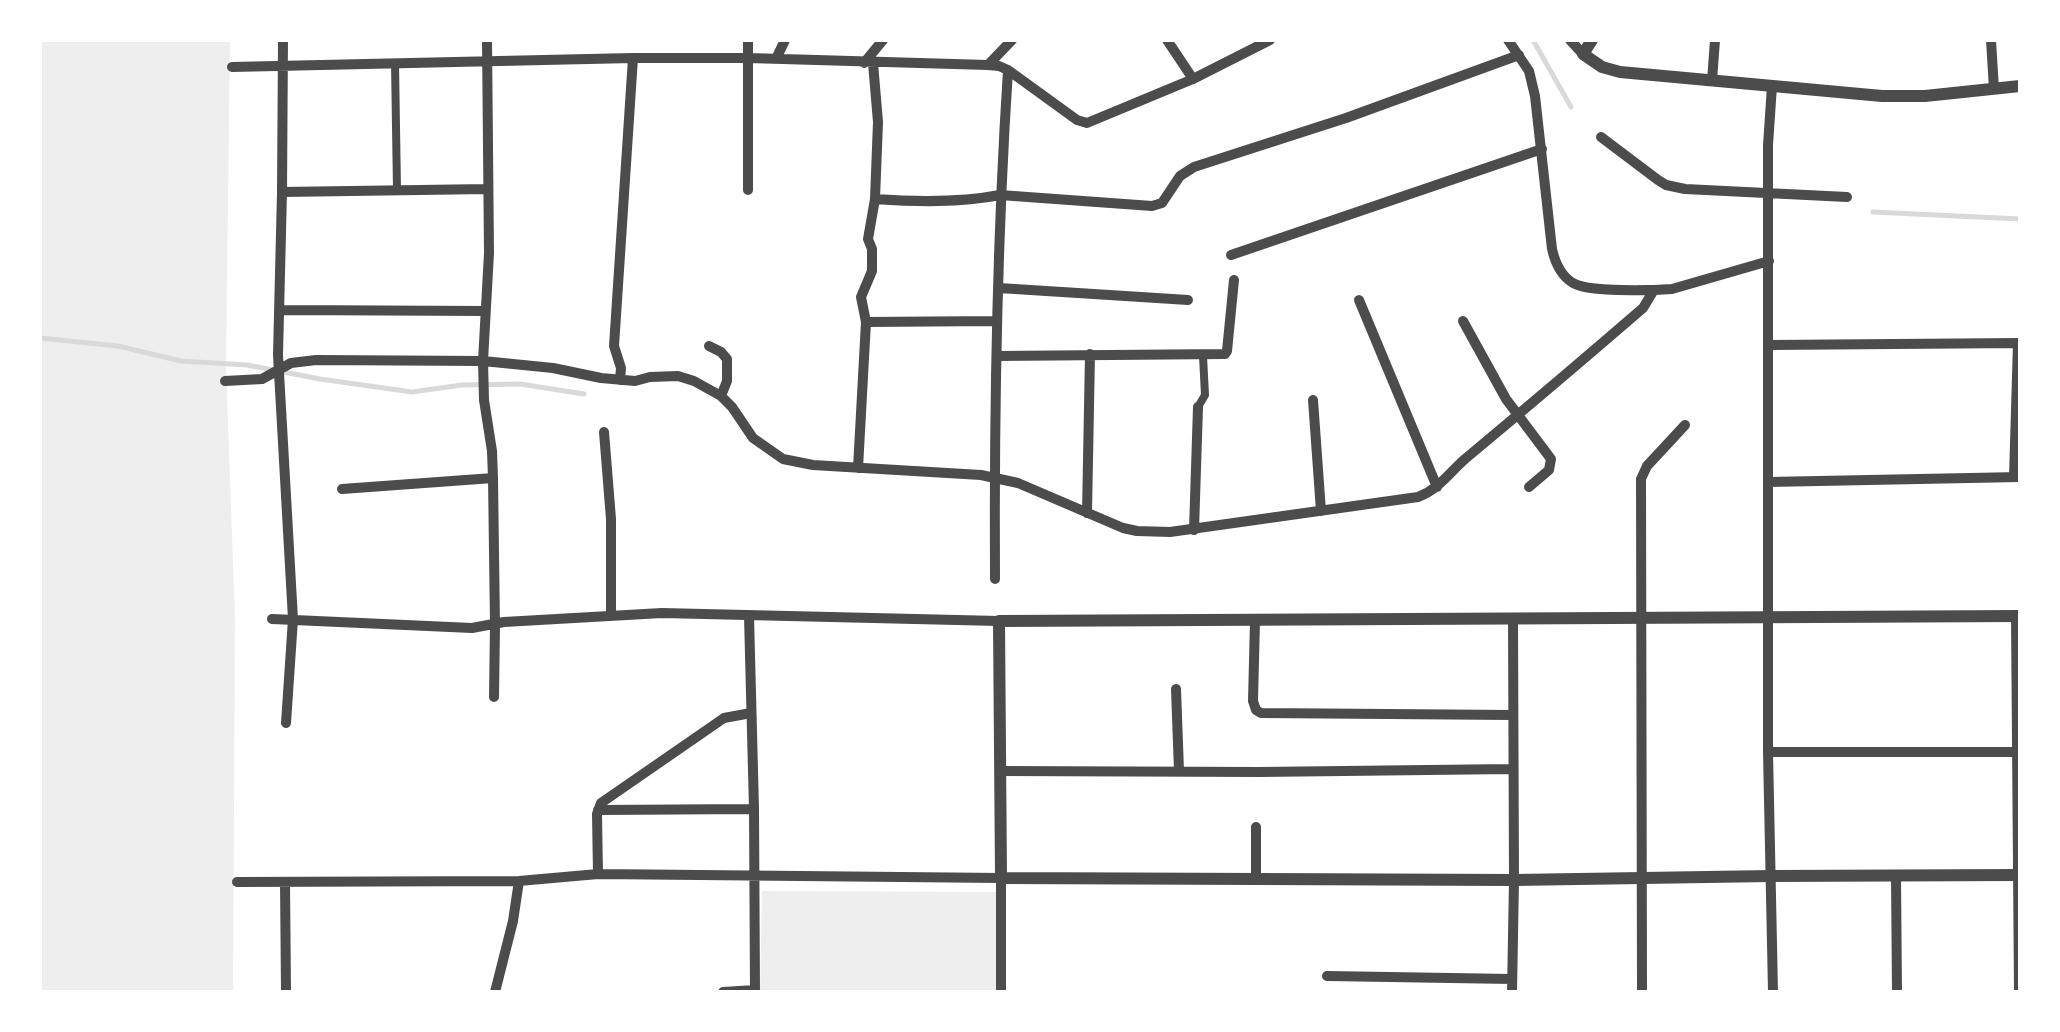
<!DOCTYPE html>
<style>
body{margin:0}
#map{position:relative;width:2060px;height:1032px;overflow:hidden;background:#fff;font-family:"Work Sans",sans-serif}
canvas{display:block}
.frame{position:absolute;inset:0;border:42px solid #fff;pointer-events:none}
</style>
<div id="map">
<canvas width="2060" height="1032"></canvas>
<div class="frame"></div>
</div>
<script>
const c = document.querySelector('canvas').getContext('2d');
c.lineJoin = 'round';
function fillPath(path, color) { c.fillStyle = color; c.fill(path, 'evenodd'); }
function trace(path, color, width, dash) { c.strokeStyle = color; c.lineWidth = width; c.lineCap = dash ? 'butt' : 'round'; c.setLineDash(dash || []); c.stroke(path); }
fillPath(new Path2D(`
 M40 40H230L226 366 235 618 233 992H40Z
 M762 891 998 892 996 992H760Z`), '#eee');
trace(new Path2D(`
 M1533 40 1571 107
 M1873 212 2020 219
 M40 338 118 346 181 361 247 365 320 379 412 392 462 385 520 384 584 394`), '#d9d9d9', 5);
trace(new Path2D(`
 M395 63 397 190
 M1198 407 1205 395 1203 356`), '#4c4c4c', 8);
trace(new Path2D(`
 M283 40 282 192 278 355 293 619 286 723
 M487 40 489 253 483 361 484 400 492 451 493 478 495 625 494 697
 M1167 40 1193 79
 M1508 40 1529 71 1535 96 1552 249C1555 262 1561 276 1573 283 1588 292 1636 290 1654 290
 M1570 40 1583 54
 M1991 40 1994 89
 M776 59 785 40
 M864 63 883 40
 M988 65 1012 40
 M232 67 633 58H748L988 65 999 66 1008 70 1077 120 1087 123 1193 79 1270 40
 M1712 81 1715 40
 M1772 86 1768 145V752L1773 992
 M1601 137 1658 180 1666 185 1685 189 1847 197
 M748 190V40
 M282 192 488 189
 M875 199C917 202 959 203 1000 195L1152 206 1162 203 1180 176 1194 167 1346 118 1519 55
 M1231 255 1542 149
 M999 288 1188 300
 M1359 300 1437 487
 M280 310 485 311
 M1463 321 1506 399 1551 459 1549 470 1529 487
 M866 322 997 321
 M1769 345 2020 343
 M709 346 721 352 727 359V381L721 396
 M997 356 1225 354 1227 351 1234 280
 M620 380 621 368 614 346 633 58
 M225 381 262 379 291 363 316 360 483 361 553 368 601 378 635 381 650 377 678 376 694 381 721 396 732 407 753 438 783 459 813 465 981 475 1018 483 1123 528 1137 531 1170 532 1418 497C1439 489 1449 473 1465 459 1525 409 1584 359 1643 308L1654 290 1672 289 1769 261
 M1313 400 1321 511
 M604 432 611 519V615
 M858 468 866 322 861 297 872 271V249L868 239 875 199 878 122 873 63
 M2014 477 2018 343
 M1768 482 2020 477
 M342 489 493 478
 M1087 513 1090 354
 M1194 530 1198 407
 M995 579C994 410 997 240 1008 70
 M749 616 754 809 755 992
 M2016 616 2019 992
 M272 619 472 628 504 622 662 613 999 621
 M1255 621 1253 701 1256 710 1261 713 1512 715
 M1176 689 1179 771
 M1768 752H2016
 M1000 771 1259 772 1512 769
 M598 810 754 809
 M598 874 597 814 601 803 724 718 751 713
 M1896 876 1897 992
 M1256 880V827
 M237 882 519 881 598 874 1001 878V992
 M285 882 286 992
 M1327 976 1512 979
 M495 992 513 921 519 881
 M723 992 755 990
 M1512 992 1514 880 1513 618
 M1642 992 1641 479 1647 466 1685 425`), '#4c4c4c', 10);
trace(new Path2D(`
 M1592 40 1583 54 1602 67 1620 72 1882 96H1925L2020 86
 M2020 616 999 621 1001 878 1514 880 1771 876 2020 875`), '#4c4c4c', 12);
</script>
